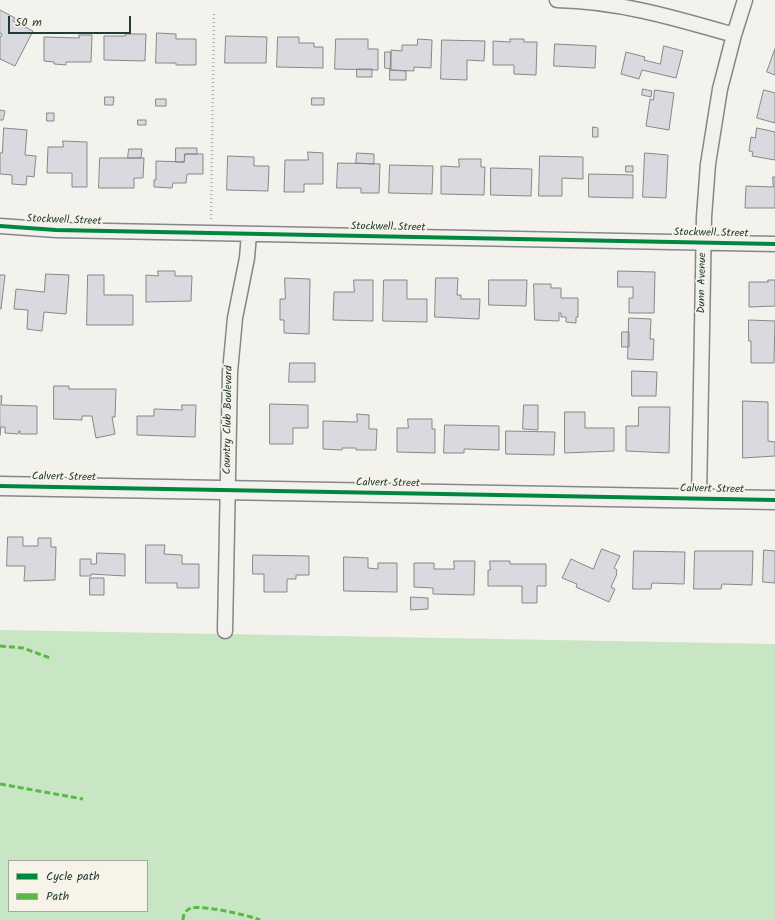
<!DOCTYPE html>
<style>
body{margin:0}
#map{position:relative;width:775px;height:920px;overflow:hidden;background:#f4f2ec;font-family:Kalam,sans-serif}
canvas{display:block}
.legend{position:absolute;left:8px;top:860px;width:140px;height:52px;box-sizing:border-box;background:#f7f3e8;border:1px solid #a1aaa0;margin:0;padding:5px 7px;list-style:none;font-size:12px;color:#1f3d34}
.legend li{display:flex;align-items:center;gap:8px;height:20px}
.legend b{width:20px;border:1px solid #a1aaa0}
.scale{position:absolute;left:8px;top:16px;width:123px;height:18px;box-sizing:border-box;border:2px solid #1f3d34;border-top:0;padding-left:5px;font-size:12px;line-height:14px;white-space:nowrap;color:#1f3d34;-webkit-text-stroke:3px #f7f3e8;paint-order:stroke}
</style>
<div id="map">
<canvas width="775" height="920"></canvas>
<ul class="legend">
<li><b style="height:5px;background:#00873e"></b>Cycle path</li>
<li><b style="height:5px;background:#58b947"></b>Path</li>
</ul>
<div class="scale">50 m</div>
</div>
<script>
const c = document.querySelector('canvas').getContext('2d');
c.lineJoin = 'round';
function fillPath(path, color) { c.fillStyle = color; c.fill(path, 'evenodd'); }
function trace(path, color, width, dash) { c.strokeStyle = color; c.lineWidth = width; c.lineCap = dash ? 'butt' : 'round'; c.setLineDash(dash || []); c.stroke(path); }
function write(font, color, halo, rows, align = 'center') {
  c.font = font + ' Kalam,sans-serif'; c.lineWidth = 3.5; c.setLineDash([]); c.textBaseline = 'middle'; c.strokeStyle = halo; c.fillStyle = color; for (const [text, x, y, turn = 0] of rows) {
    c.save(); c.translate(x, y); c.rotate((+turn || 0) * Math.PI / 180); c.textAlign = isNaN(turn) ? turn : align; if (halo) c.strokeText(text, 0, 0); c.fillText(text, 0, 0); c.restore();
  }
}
fillPath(new Path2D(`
 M0 630 775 644V920H0ZM9 861H147V911H9Z`), '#c8e6c3');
const building = new Path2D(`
 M0 10 15 18 13 21 33 31 15 66 0 59V38L2 34 0 33Z
 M157 33 176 34V39H196V65H176V63H156Z
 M126 34H146L145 61 104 60V36H125Z
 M79 35H92L91 62H66V65L54 64V62L44 61V37L79 38Z
 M226 36 267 37 266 63H225Z
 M278 37H299V43H314V47H323V68L277 67Z
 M336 39H368V49H378V70L335 69Z
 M418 39 432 40 431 68 414 67V71L390 70 391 50 402 51V45H417Z
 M510 39H524V42H537L536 75 514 74V65H493V41L510 42Z
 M442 40 485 41 484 61 467 60V80L441 79Z
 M555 44 596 46 595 68 554 66Z
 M664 46 683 51 676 78 642 70 639 79 621 74 626 52 645 57 644 60 660 64Z
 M775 49V75L767 72Z
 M385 52H391V69L385 68Z
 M357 69H372V77H357Z
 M390 70 406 71V80H390Z
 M643 89 652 91 651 97 642 95Z
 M655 90 674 93 669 130 646 126 650 99 653 100Z
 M764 90 775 93V123L757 118Z
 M105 97H114L113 105H105Z
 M312 98H324V105H312Z
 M156 99H166V106H156Z
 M0 110 5 111 3 120H0Z
 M47 113H54V121H47Z
 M138 120H146V125H138Z
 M593 127 598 128V137H593Z
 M4 128 27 130 25 155 36 156 34 177 27 176 26 185 12 184V175L0 174V153H2Z
 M757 128 775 132V160L752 156 753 152 749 151 751 137 755 138Z
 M63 141 87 142V187H72V173H47L48 147H63Z
 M176 148H197V154H185L184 162H176Z
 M129 149H142L141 158H128Z
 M308 152 323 153V184H304V192H284L285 160H308Z
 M357 153 374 154V164L356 163Z
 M645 153 668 155 666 198 643 197Z
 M185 154H203V174H187L186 183H173L172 188 154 187V180H156V161L184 162Z
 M228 156 254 157V166H269L268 191 227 190Z
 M540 156 583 157V179L562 178V196H539Z
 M100 158H144L143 178H134V188H99Z
 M459 159H481V167H485L484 195 441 194V166L459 167Z
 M338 163 380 164 379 193H361V188H337Z
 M390 165 433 166 432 194 389 193Z
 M626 166H633V172H626Z
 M491 168 532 169 531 196 491 195Z
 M589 174 633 175V198L589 197Z
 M773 177H775V208H745L746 186 773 187Z
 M158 271H175V276H192L191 301 146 302V275L158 276Z
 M618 271 655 272 654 313H629V298H633V287H618Z
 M46 274 69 275 66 314 44 312 42 331 27 329 28 310 14 309 16 289 44 292Z
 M0 275H5L1 309H0Z
 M88 275H104V295H133V325H87Z
 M285 278 310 279 309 334 284 333V320H280V299H285Z
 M436 278H458L457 295H461V299H480L479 319 435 317Z
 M354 280H373V321L333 320 334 292H354Z
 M384 280H407V299H427V322L383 321Z
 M489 280H527L526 306 489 305Z
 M768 280H775V306L749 307V282H768Z
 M534 284H551V288H561V298H578V317H576V323L566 322V317H561V313H559V321L535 320Z
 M629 318 651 319 650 339H654L653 360 628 359Z
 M749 320 775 321 774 363H751V341H749Z
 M622 332H629V347H622Z
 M290 363H315V382H289Z
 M632 371 657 372 656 396H632Z
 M54 386H69V389H116L115 417H112L115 434 96 438 92 416H82V420L54 419Z
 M0 396H2L1 405 37 406V434H20V431H19L18 434 5 433V427H1L0 435Z
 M743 401 768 402V441L775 442V456L743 458Z
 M270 404 308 405V428H293V444H270Z
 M182 405H196L195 437 137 435V416H154V409L182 410Z
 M524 405H538V430L523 429Z
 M639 407H670L669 453 626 451V426H638Z
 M565 412H585V428H614V451L565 453Z
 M357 414 369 415V429H377L376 450H356V448H342V450L323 449V421L357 422Z
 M408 419H432V429H435V453L397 452V428H408Z
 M445 425 499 426V450L464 449V453H444Z
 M506 431 555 432 554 455 506 454Z
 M8 537H23V546H38V538H51V547H56L55 580 24 581 25 566H7Z
 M146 545H165L164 554 182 555V564H199V588H177V583H146Z
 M602 549 620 556 614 568 617 570 616 573 617 574 611 587 615 589 609 602 576 587 577 584 562 578 571 559 593 569Z
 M764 550 775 551V583L763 582Z
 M634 551 685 552 684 584 652 583 651 589H633Z
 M695 551H753L752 585 722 584 721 589H694Z
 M97 553 125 554V576L91 574V576H80V559H91V564H96Z
 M253 555 309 556V575H296V579H287V592H264V574H253Z
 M344 557 368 558V568L378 569V563H397V592L344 591Z
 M454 561H475L474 595 433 594V588L414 587V563H434V569H454Z
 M490 561H510V564H546V586H537V603H522V586H488V570H490Z
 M90 578H104V595H90Z
 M411 597 428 598V609L411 610Z`);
fillPath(building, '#d9d9df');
trace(building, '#848985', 1);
const minor = new Path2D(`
 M557 0C618 1 675 18 734 35
 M0 226 56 230 775 244
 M699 499 704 217 708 164 720 89 734 35 745 0
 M225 631 230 372 235 318 247 258 249 234`);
const tertiary = new Path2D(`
 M0 486 775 500`);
trace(minor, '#848985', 17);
trace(tertiary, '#848985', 21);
trace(new Path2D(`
 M211 219 214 11`), '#b0b2ae', 2.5, [1, 3]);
trace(minor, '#f2f1ed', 14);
trace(tertiary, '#f2f1ed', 18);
trace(new Path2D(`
 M0 646 23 648 50 658
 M0 784 83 799
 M183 920C183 914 186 910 191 908 203 905 248 915 260 920`), '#58b947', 3, [6, 3]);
trace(new Path2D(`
 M0 226 56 230 775 244
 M0 486 775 500`), '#00873e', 4);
write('11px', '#1f3d34', '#f7f3e8', [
 ["Stockwell Street",64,221,2],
 ["Stockwell Street",388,228,1],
 ["Stockwell Street",711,234,1],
 ["Dunn Avenue",703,283,-89],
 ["Country Club Boulevard",229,420,-89],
 ["Calvert Street",64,478,1],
 ["Calvert Street",388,484,1],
 ["Calvert Street",712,490,1]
]);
</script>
